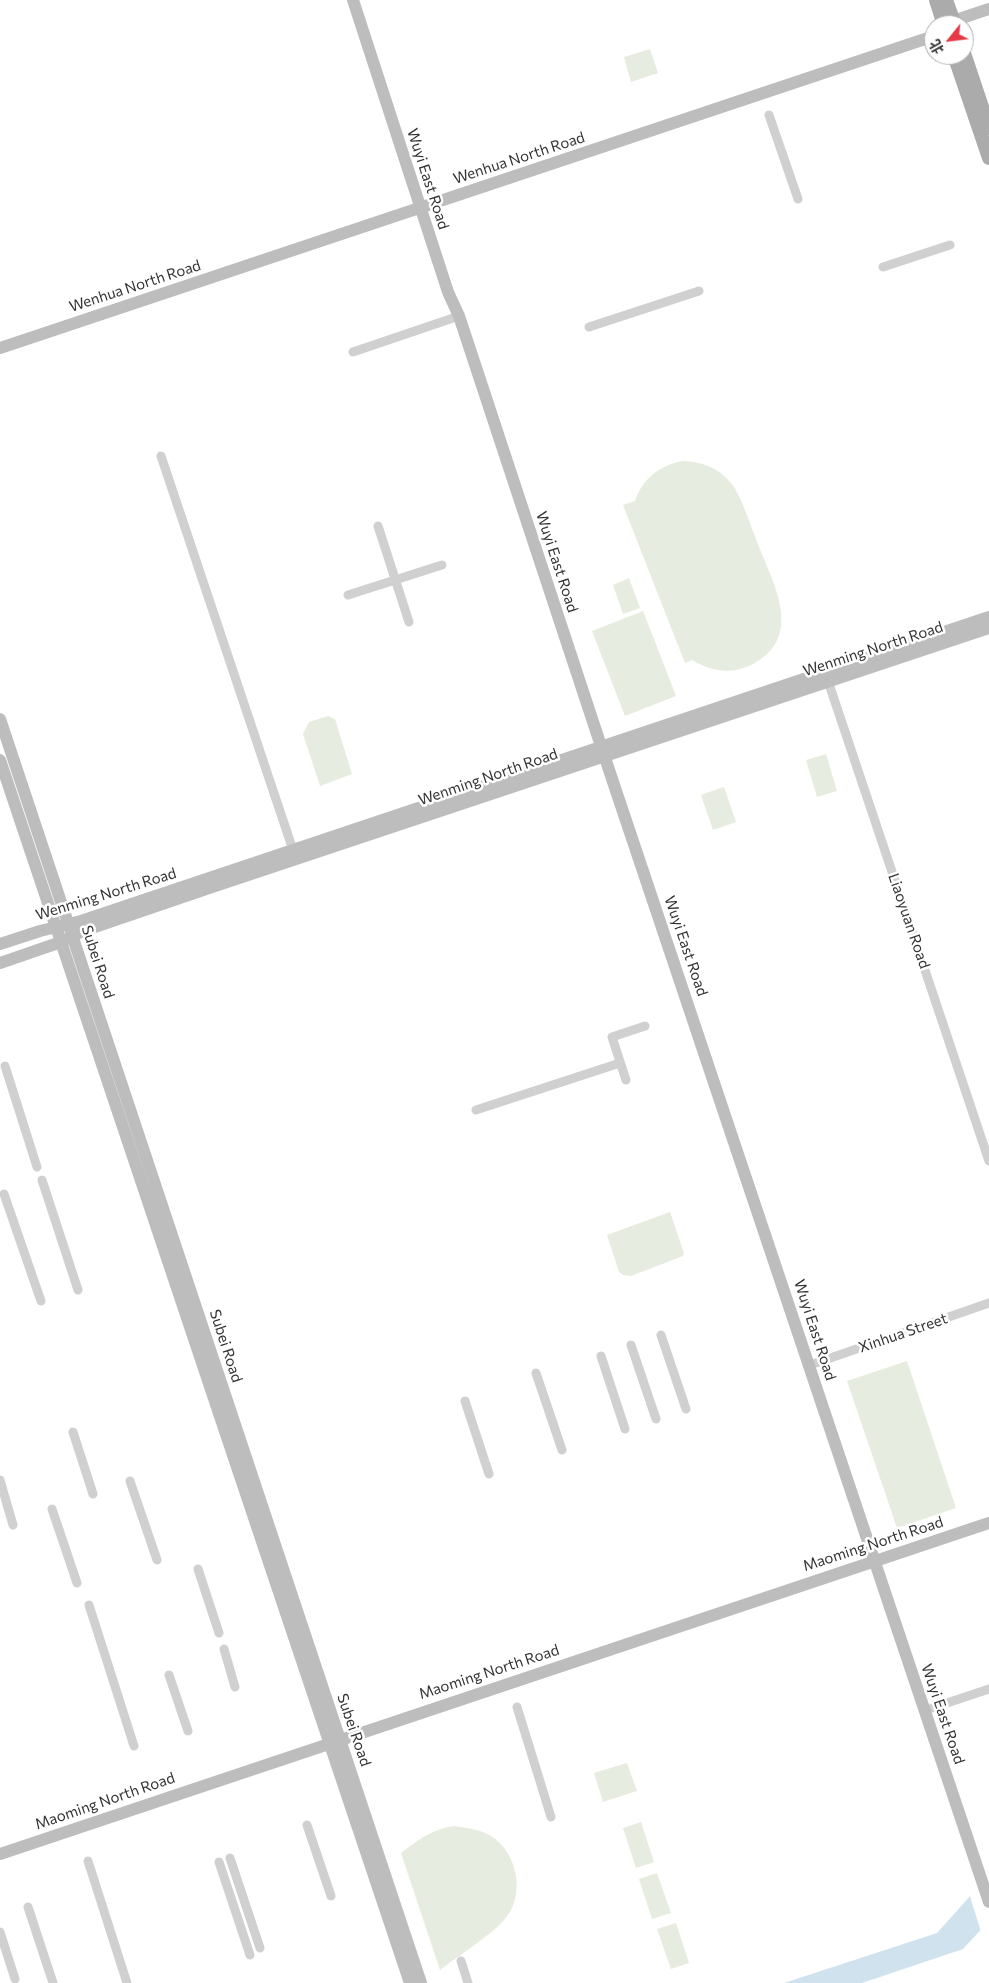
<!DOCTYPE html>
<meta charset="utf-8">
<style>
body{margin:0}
#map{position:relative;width:989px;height:1983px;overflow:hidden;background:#fff;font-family:Commissioner,"Noto Sans SC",sans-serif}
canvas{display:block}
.north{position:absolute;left:924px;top:15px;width:50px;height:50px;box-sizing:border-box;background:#fff;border:1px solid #adadad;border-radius:50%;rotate:241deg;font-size:14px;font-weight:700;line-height:20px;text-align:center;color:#333}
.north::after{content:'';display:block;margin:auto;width:18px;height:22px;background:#e63946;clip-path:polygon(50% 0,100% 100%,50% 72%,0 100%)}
</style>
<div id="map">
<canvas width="989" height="1983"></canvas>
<div class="north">北</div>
</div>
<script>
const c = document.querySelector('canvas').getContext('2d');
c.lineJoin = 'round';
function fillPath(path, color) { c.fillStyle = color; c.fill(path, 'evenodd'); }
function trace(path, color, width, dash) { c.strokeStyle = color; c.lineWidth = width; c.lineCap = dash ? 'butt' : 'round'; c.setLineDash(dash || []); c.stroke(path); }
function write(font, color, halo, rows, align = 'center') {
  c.font = font + ' Commissioner,sans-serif'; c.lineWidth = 5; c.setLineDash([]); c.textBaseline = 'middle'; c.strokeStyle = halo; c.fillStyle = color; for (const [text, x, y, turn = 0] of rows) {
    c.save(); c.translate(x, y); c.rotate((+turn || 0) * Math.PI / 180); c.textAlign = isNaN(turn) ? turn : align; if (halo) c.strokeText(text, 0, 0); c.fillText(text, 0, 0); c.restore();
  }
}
fillPath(new Path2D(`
 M650 49 658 73 631 82 624 57Z
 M683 461C705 462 721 469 734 487 745 506 751 527 759 547 775 586 804 639 751 665 731 675 710 671 692 660L685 663 623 505 635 501C643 478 660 465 683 461Z
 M629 578 640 608 623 614 613 585Z
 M643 611 676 696 625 716 592 631Z
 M328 716 335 719 352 774 320 786 303 734 309 722Z
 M826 754 837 791 817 797 806 760Z
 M724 787 736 822 713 830 701 795Z
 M670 1212 684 1253 683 1256 631 1276 623 1275 619 1272 607 1235Z
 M907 1361 956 1508 897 1528 847 1381Z
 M627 1763 637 1791 603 1802 594 1773Z
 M641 1822 654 1862 636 1868 623 1828Z
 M454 1826C467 1828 479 1829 491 1836 518 1853 526 1896 504 1920 489 1937 459 1955 440 1970L401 1853C418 1840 432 1829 454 1826Z
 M657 1873 671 1913 652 1919 639 1879Z
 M676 1923 689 1963 671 1969 657 1929Z`), '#e6ecdf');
fillPath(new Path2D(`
 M989 1875V1921L963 1949 862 1983H784L937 1933Z`), '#cfe2ee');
fillPath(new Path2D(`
 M989 1872V1924L981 1932 969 1893Z`), '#fff');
trace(new Path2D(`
 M769 115 798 199
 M883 267 950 245
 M589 327 699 291
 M353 352 459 316
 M161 456 293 850
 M378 526 409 622
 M348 595 442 565
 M828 681 989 1161
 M5 1066 37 1167
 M626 1080 612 1037 645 1026
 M476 1110 620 1063
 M42 1180 78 1290
 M4 1194 41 1301
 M661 1335 686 1409
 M631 1345 656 1419
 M601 1356 625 1429
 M816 1363 989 1303
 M536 1373 562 1450
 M465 1401 489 1474
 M73 1432 93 1494
 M0 1480 13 1525
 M130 1481 157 1560
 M52 1509 77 1583
 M198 1569 219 1633
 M89 1605 134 1746
 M224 1649 235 1687
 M169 1675 188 1731
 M517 1707 551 1817
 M932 1708 989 1689
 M307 1825 331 1896
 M230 1858 260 1948
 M88 1861 127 1983
 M219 1862 250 1955
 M28 1907 53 1983
 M0 1932 15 1979
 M461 1961 468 1983`), '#d0d0d0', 9);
trace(new Path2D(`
 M353 0 448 292 459 316 601 746 989 1902
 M944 24 989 9
 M0 348 934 36
 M0 719 421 1983
 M0 760 410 1983
 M0 944 40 931 81 921 989 617
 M0 963 61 942 83 931 209 888 989 628
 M0 1854 989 1523`), '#bdbdbd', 12);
trace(new Path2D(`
 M936 0 944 25
 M946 0 955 25
 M964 53 989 128
 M954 55 989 158`), '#ababab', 14);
write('15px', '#333', '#fff', [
 ["Wenhua North Road",519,158,-18],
 ["Wuyi East Road",428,179,72],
 ["Wenhua North Road",135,286,-18],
 ["Wuyi East Road",557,562,72],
 ["Wenming North Road",873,649,-18],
 ["Wenming North Road",488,777,-19],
 ["Wenming North Road",106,894,-17],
 ["Liaoyuan Road",909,921,71],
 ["Wuyi East Road",686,946,71],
 ["Subei Road",98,962,72],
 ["Wuyi East Road",815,1330,72],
 ["Xinhua Street",903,1333,-19],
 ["Subei Road",226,1346,72],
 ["Maoming North Road",873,1544,-18],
 ["Maoming North Road",489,1672,-18],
 ["Wuyi East Road",943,1714,71],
 ["Subei Road",354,1730,71],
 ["Maoming North Road",105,1801,-19]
]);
</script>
